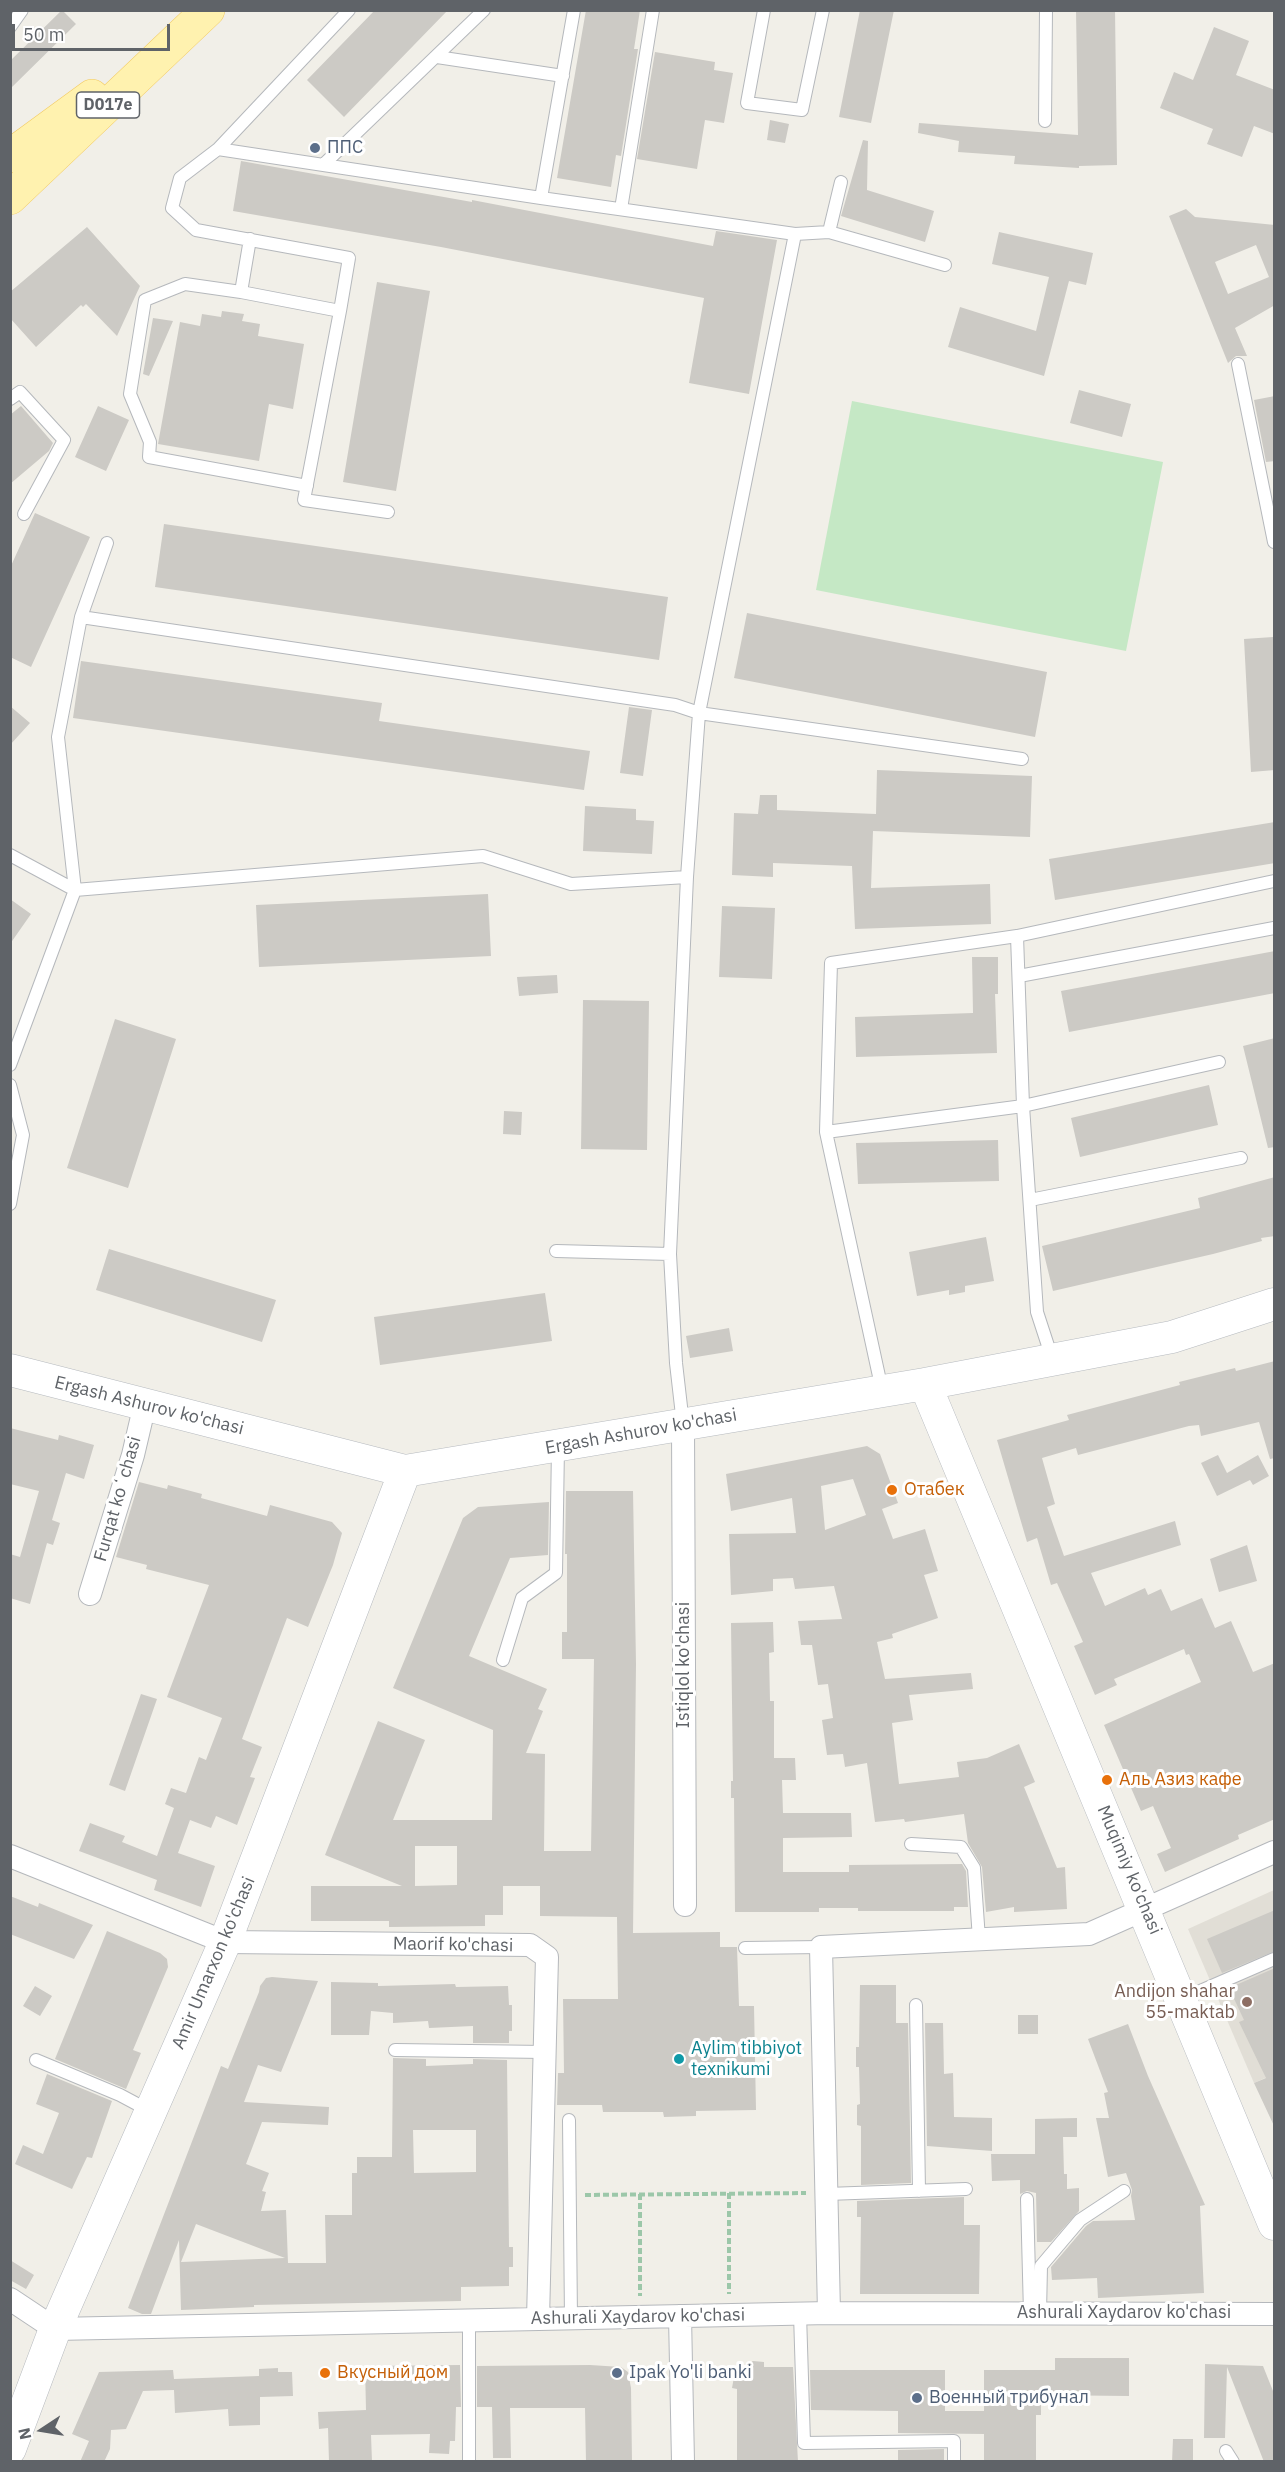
<!DOCTYPE html>
<meta charset="utf-8">
<style>
body{margin:0}
#map{position:relative;width:1285px;height:2472px;overflow:hidden;background:#f1efe8;font-family:"IBM Plex Sans",sans-serif}
canvas{display:block}
.frame{position:absolute;inset:0;border:12px solid #5f6368;pointer-events:none}
.north{position:absolute;left:12px;top:2400px;width:60px;height:60px;-webkit-text-stroke:4px #fff;paint-order:stroke;rotate:258deg;font-size:16px;font-weight:700;line-height:24px;text-align:center;color:#5f6368}
.north::after{content:'';display:block;margin:auto;width:21px;height:27px;background:#5f6368;clip-path:polygon(50% 0,100% 100%,50% 72%,0 100%)}
.scale{position:absolute;left:12px;top:24px;width:158px;height:27px;box-sizing:border-box;border:3px solid #5f6368;border-top:0;padding-left:8px;font-size:18px;line-height:21px;white-space:nowrap;color:#5f6368;-webkit-text-stroke:4px #fff;paint-order:stroke}
</style>
<div id="map">
<canvas width="1285" height="2472"></canvas>
<div class="frame"></div>
<div class="north">N</div>
<div class="scale">50 m</div>
</div>
<script>
const c = document.querySelector('canvas').getContext('2d');
c.lineJoin = 'round';
function fillPath(path, color) { c.fillStyle = color; c.fill(path, 'evenodd'); }
function trace(path, color, width, dash) { c.strokeStyle = color; c.lineWidth = width; c.lineCap = dash ? 'butt' : 'round'; c.setLineDash(dash || []); c.stroke(path); }
function write(font, color, halo, rows, align = 'center') {
  c.font = font + ' "IBM Plex Sans",sans-serif'; c.lineWidth = 6; c.setLineDash([]); c.textBaseline = 'middle'; c.strokeStyle = halo; c.fillStyle = color; for (const [text, x, y, turn = 0] of rows) {
    c.save(); c.translate(x, y); c.rotate((+turn || 0) * Math.PI / 180); c.textAlign = isNaN(turn) ? turn : align; if (halo) c.strokeText(text, 0, 0); c.fillText(text, 0, 0); c.restore();
  }
}
fillPath(new Path2D(`
 M1274 1890V2074L1254 2083 1188 1929Z`), '#e1ded6');
fillPath(new Path2D(`
 M852 401 1163 462 1126 651 816 590Z`), '#c5e8c5');
fillPath(new Path2D(`
 M62 10 76 24 10 89V61Z
 M375 10H448L344 117 307 80Z
 M586 10H640L634 49H638L621 156 616 155 611 187 557 178Z
 M860 10H894L871 123 839 117Z
 M1076 10H1115L1117 165 1079 166V168L1014 164 1015 156 958 152 959 141 918 133 919 123 1078 135Z
 M1214 27 1249 41 1236 75 1275 90V134L1254 126 1242 157 1207 144 1213 129 1160 108 1174 72 1193 80Z
 M655 52 715 62 714 70 733 73 724 123 705 120 697 169 637 159Z
 M770 120 789 124 785 143 767 140Z
 M863 140 868 141 867 190 934 211 925 242 841 216Z
 M241 161 472 202V200L713 246 716 231 777 240 749 394 689 383 704 298 441 247 233 211Z
 M1186 209 1195 217 1275 225V305L1235 328 1247 356H1236L1228 363 1169 216ZM1256 245 1269 277 1228 294 1215 262Z
 M87 227 140 286 117 336 86 304 83 307 81 305 36 347 10 318V292Z
 M999 232 1093 253 1086 285 1069 281 1044 376 948 347 960 307 1036 331 1049 277 992 264Z
 M377 282 430 291 396 491 343 482Z
 M222 311 244 314 242 321 260 324 258 336 304 344 293 409 269 404 259 461 158 444 180 322 200 326 202 314 221 317Z
 M153 318 173 321 149 376 143 374Z
 M1079 390 1131 404 1122 437 1070 423Z
 M1275 396V461L1266 462 1254 400Z
 M21 406 53 443 49 451 10 484V415Z
 M98 406 129 420 106 471 75 457Z
 M35 513 90 537 31 667 10 657V568Z
 M164 524 668 597 659 660 155 587Z
 M747 613 1047 672 1035 737 734 678Z
 M1273 637 1275 770 1251 772 1244 639Z
 M81 661 382 703 379 721 590 751 584 790 73 718Z
 M10 706 30 723 10 745Z
 M629 707 652 710 643 776 620 773Z
 M877 770 1032 776 1030 837 873 831 871 888 990 884 991 924 855 929 852 866 773 863V877L732 875 734 813 758 814 760 795H777V810L876 814Z
 M585 806 636 809V820L654 821 652 854 583 851Z
 M1275 822V863L1055 900 1049 859Z
 M488 894 491 956 259 967 256 905Z
 M10 899 31 914 10 944Z
 M722 906 775 908 772 979 719 977Z
 M1275 951V993L1069 1032 1061 991Z
 M972 957H998V994H995L997 1053 856 1057 855 1017 973 1013Z
 M557 975 558 993 519 996 517 977Z
 M583 1000 649 1001 647 1150 581 1149Z
 M115 1019 176 1039 128 1188 67 1168Z
 M1275 1038V1147L1268 1148 1243 1046Z
 M1209 1085 1218 1125 1080 1157 1071 1118Z
 M504 1111 522 1112 521 1135 503 1134Z
 M998 1140 999 1181 858 1184 856 1143Z
 M1275 1177V1236L1261 1238 1262 1241 1213 1254 1053 1291 1042 1246 1200 1208 1198 1198Z
 M986 1237 994 1281 965 1286V1292L949 1295V1290L917 1296 909 1252Z
 M109 1249 276 1300 262 1342 96 1290Z
 M545 1293 552 1341 380 1365 374 1317Z
 M729 1328 733 1351 690 1358 686 1336Z
 M1275 1361V1458L1270 1459 1259 1422 1201 1436 1199 1425 1189 1426 1078 1455 1076 1448 1042 1458 1055 1504 1047 1507 1064 1556 1175 1521 1181 1545 1091 1573 1105 1606 1145 1588 1148 1595 1161 1589 1171 1611 1202 1598 1215 1628 1231 1621 1253 1672 1275 1663V1819L1238 1835 1239 1839 1165 1872 1157 1854 1171 1848 1153 1806 1141 1811 1104 1725 1201 1682 1189 1654 1186 1655 1184 1649 1114 1679 1117 1685 1095 1695 1074 1646 1083 1642 1057 1583 1051 1585 1037 1538 1027 1542 997 1440 1069 1420 1067 1415 1180 1385 1179 1382 1235 1368 1236 1371Z
 M10 1428 58 1440 59 1435 94 1445 84 1479 66 1473 52 1520 60 1523 53 1545 47 1543 30 1604 10 1598V1554L20 1557 39 1491 10 1484Z
 M867 1446 880 1454 898 1503 882 1509 893 1539 925 1529 938 1571 924 1575 938 1618 892 1634 893 1638 877 1642 885 1679 971 1673 973 1689 909 1695 913 1720 892 1723 899 1784 959 1777 957 1762 987 1758 1019 1744 1035 1782 1024 1787 1057 1868 1065 1867 1067 1909 1014 1912V1907L986 1912 982 1867 968 1843 964 1814 905 1822 904 1819 875 1822 867 1763 845 1767 843 1754 827 1755 822 1720 833 1718 828 1684 818 1685 812 1645H801L798 1621 842 1619 834 1586 795 1589 793 1578 773 1579V1591L731 1595 729 1534 796 1533 792 1498 731 1511 726 1474ZM853 1479 866 1515 825 1530 821 1486Z
 M1218 1455 1227 1473 1258 1455 1269 1476 1253 1485 1250 1480 1217 1496 1201 1463Z
 M139 1482 167 1489 168 1485 202 1494 201 1498 267 1516 270 1505 332 1522 342 1533 333 1565 308 1627 287 1618 242 1739 262 1747 250 1777 255 1778 237 1825 216 1816 211 1828 190 1820 178 1853 215 1866 201 1907 154 1890 157 1880 79 1851 90 1823 125 1836 122 1842 157 1856 174 1808 165 1804 171 1788 186 1793 199 1757 206 1760 222 1718 167 1697 209 1585 146 1569 147 1565 116 1557Z
 M566 1491H633L636 1664 633 1933 720 1932V1947H737L739 2006H754L756 2110 696 2111V2116L664 2117 663 2112H603L602 2105H557L558 2073H564L563 1999H618L617 1917 540 1916V1886H503V1915H485V1926L389 1927V1921H311V1886H402L325 1855 378 1721 425 1740 393 1820H492L493 1730 393 1688 463 1518 478 1507 549 1502 548 1555 510 1558 469 1656 547 1689 538 1709 543 1711 526 1753 545 1754 544 1851H591L594 1659H562V1632H567V1554H565ZM415 1846H457V1885L415 1886Z
 M1247 1545 1257 1581 1219 1592 1210 1559Z
 M773 1622 774 1652 769 1653 770 1701H774V1758H795L796 1780H782L783 1813H851L852 1837 783 1838V1872H849V1865L962 1864 966 1871 968 1907H954V1911H858V1908H819V1912H735L734 1798H731V1781H733L731 1623Z
 M141 1694 157 1699 125 1791 109 1785Z
 M10 1896 38 1907 39 1903 93 1925 74 1959 10 1934Z
 M1275 1910V1951L1222 1973 1207 1939Z
 M107 1931 160 1953 167 1959 168 1967 133 2050 141 2053 126 2089 55 2059Z
 M1275 1968V2128L1254 2083 1266 2078 1239 2022 1244 2020 1229 1988Z
 M272 1977 318 1981 281 2072 258 2065 244 2102 329 2107 328 2125 262 2122 246 2164 269 2173 262 2191 266 2192 261 2211 286 2210 288 2263H326L325 2215H352V2173H357V2157H392L393 2058 426 2059V2066L473 2064V2059L507 2060 509 2247H513V2267H509V2286L461 2287V2301L254 2305V2307L181 2310 179 2240 151 2314H142L128 2308 221 2066 228 2069 259 1992 260 1986 266 1978ZM413 2130H476V2172L414 2173ZM196 2224 285 2258 181 2262Z
 M331 1982 378 1983V1986L455 1984 456 1987 508 1986 509 2005H512V2031H509V2043H473V2026L429 2028 428 2021 393 2023V2013L371 2011 369 2035H331Z
 M860 1985H896V2023H908L911 2183 861 2185V2126L857 2125V2105L860 2104 859 2067H856V2047H859Z
 M35 1986 52 1996 40 2016 23 2006Z
 M1018 2015H1038V2034H1018Z
 M925 2023H943L944 2074 953 2073 954 2117 992 2118V2151L927 2146Z
 M1128 2024 1148 2076 1205 2205 1200 2206 1204 2293 1098 2298 1097 2278 1052 2280 1051 2267 1086 2226 1093 2221 1135 2220 1131 2196 1132 2190 1126 2173 1108 2177 1096 2118H1109L1104 2093 1108 2092 1088 2039Z
 M47 2074 112 2101 92 2158 87 2157 72 2189 15 2164 23 2145 43 2154 59 2113 36 2104Z
 M1077 2118V2137H1063L1064 2174H1067V2189L1079 2188V2211L1051 2242H1037L1036 2193 1027 2191 1020 2194V2180L992 2181 991 2154H1035V2119Z
 M964 2197V2225H980L979 2294H860L861 2217H857V2201Z
 M10 2260 34 2275 26 2289 10 2280Z
 M1055 2358H1129V2396L1041 2395V2415H1036V2462H984V2434L898 2433V2411L811 2410 810 2370H945V2411H984V2370H1055Z
 M753 2361 764 2362V2367H793L798 2462H737V2389L732 2388 734 2377 736 2370Z
 M1205 2364 1263 2366 1275 2396V2462H1264L1227 2367 1225 2438H1204Z
 M460 2365 461 2407H456L455 2441H450L449 2454 429 2453 430 2434 371 2435 372 2462H329L328 2428 319 2429 318 2412 366 2410 365 2366Z
 M590 2365 621 2367 628 2372 631 2388 632 2462H586L585 2408H510L511 2458H493L492 2407H477V2366Z
 M278 2368V2372H292L293 2396 260 2397V2425L229 2426 228 2409 175 2413 174 2390 143 2391 126 2429 111 2430 110 2449 104 2462H80L89 2441 72 2434 99 2372 173 2370 174 2379 259 2376V2369Z
 M1173 2439H1193V2462H1172Z
 M944 2449V2462H898V2450Z`), '#cccac5');
const lane = new Path2D(`
 M349 10 218 149 541 198
 M574 10 541 198 795 234 699 713 687 877 670 1254 676 1363 683 1424
 M764 10 747 103 802 110 823 10
 M10 27 22 10
 M437 57 563 76
 M1045 121 1046 10
 M218 149 180 178 172 208 196 230 349 258 340 311
 M324 164 484 10
 M621 209 653 10
 M829 232 841 182
 M795 234 829 232 945 265
 M241 292 250 239
 M1238 364 1274 542
 M10 399 20 392 64 440 24 514
 M307 486 149 457 150 442 130 394 145 300 185 284 241 292 340 311 304 500 388 512
 M107 543 81 617 675 705 699 713 1022 759
 M10 855 75 890
 M75 890 58 737 81 617
 M1017 936 1023 1106 1037 1312 1052 1358
 M1019 976 1274 928
 M10 1065 75 890 483 856 571 884 687 877
 M10 1085 23 1135 10 1204
 M826 1132 1023 1106 1219 1062
 M1030 1200 1241 1158
 M556 1251 670 1254
 M882 1390 826 1132 831 963 1017 936 1274 881
 M503 1660 522 1598 556 1573 558 1447
 M911 1844 961 1847 974 1868 979 1939
 M745 1948 821 1947
 M1182 1999 1274 1959
 M916 2005 919 2191
 M395 2050 545 2052
 M36 2060 120 2095 150 2111
 M569 2120 571 2319
 M827 2194 966 2189
 M1027 2199 1030 2313
 M1040 2313 1041 2266 1080 2220 1124 2191
 M800 2314 804 2443 954 2441V2462
 M1226 2451 1233 2462
 M469 2462V2321`);
const street = new Path2D(`
 M683 1425 685 1905
 M90 1594 133 1455 145 1404
 M10 1856 225 1942 530 1945 547 1957 538 2319
 M10 2299 55 2329 829 2313 1274 2314
 M829 2313 821 1947 1089 1934 1274 1852
 M680 2316 683 2462`);
const secondary = new Path2D(`
 M10 1370 405 1471 925 1384 1172 1337 1274 1304
 M925 1384 1274 2224
 M10 2449 55 2329 225 1942 405 1471`);
const primary = new Path2D(`
 M10 156 92 96
 M10 198 208 10`);
trace(lane, '#b5b8bc', 14);
trace(street, '#b5b8bc', 24);
trace(secondary, '#b6babf', 33);
trace(primary, '#f2c960', 34);
trace(new Path2D(`
 M729 2193V2294
 M640 2194V2296
 M585 2195 806 2193`), '#9cc7a9', 4, [6, 3]);
trace(lane, '#fff', 12);
trace(street, '#fff', 22);
trace(secondary, '#fff', 32);
trace(primary, '#fff2af', 33);
for (const [x, y, r, color] of [
 [315,148,6,"#5c6f8a"],
 [892,1490,6,"#e8710a"],
 [1107,1780,6,"#e8710a"],
 [1247,2002,6,"#8d6e63"],
 [679,2059,6,"#0f9aa8"],
 [325,2373,6,"#e8710a"],
 [617,2373,6,"#5c6f8a"],
 [917,2398,6,"#5c6f8a"]
]) { const dot = new Path2D(); dot.arc(x, y, r, 0, 2 * Math.PI); c.fillStyle = color; c.fill(dot); trace(dot, '#fff', 2); }
for (const [x, y, w] of [
 [108,105,63]
]) { const box = new Path2D(); box.roundRect(x - w / 2, y - 13, w, 26, 4.5); c.fillStyle = '#fff'; c.fill(box); trace(box, '#5f6368', 1.5); }
write('bold 16px', '#5f6368', null, [
 ["D017e",108,105]
]);
write('18px', '#4e5e75', '#fff', [
 ["ППС",327,148],
 ["Ipak Yo'li banki",629,2373],
 ["Военный трибунал",929,2398]
], 'left');
write('18px', '#5f6368', '#fff', [
 ["Ergash Ashurov ko'chasi",149,1406,14],
 ["Ergash Ashurov ko'chasi",641,1432,-10],
 ["Furqat koʻchasi",118,1499,-74],
 ["Istiqlol ko'chasi",684,1665,-90],
 ["Muqimiy ko'chasi",1129,1870,67],
 ["Maorif ko'chasi",453,1945,1],
 ["Amir Umarxon ko'chasi",214,1963,-67],
 ["Ashurali Xaydarov ko'chasi",1124,2313],
 ["Ashurali Xaydarov ko'chasi",638,2317,-1]
]);
write('18px', '#c56008', '#fff', [
 ["Отабек",904,1490],
 ["Аль Азиз кафе",1119,1780],
 ["Вкусный дом",337,2373]
], 'left');
write('18px', '#785e54', '#fff', [
 ["Andijon shahar",1235,1992],
 ["55-maktab",1235,2013]
], 'right');
write('18px', '#0d838f', '#fff', [
 ["Aylim tibbiyot",691,2049],
 ["texnikumi",691,2070]
], 'left');
</script>
